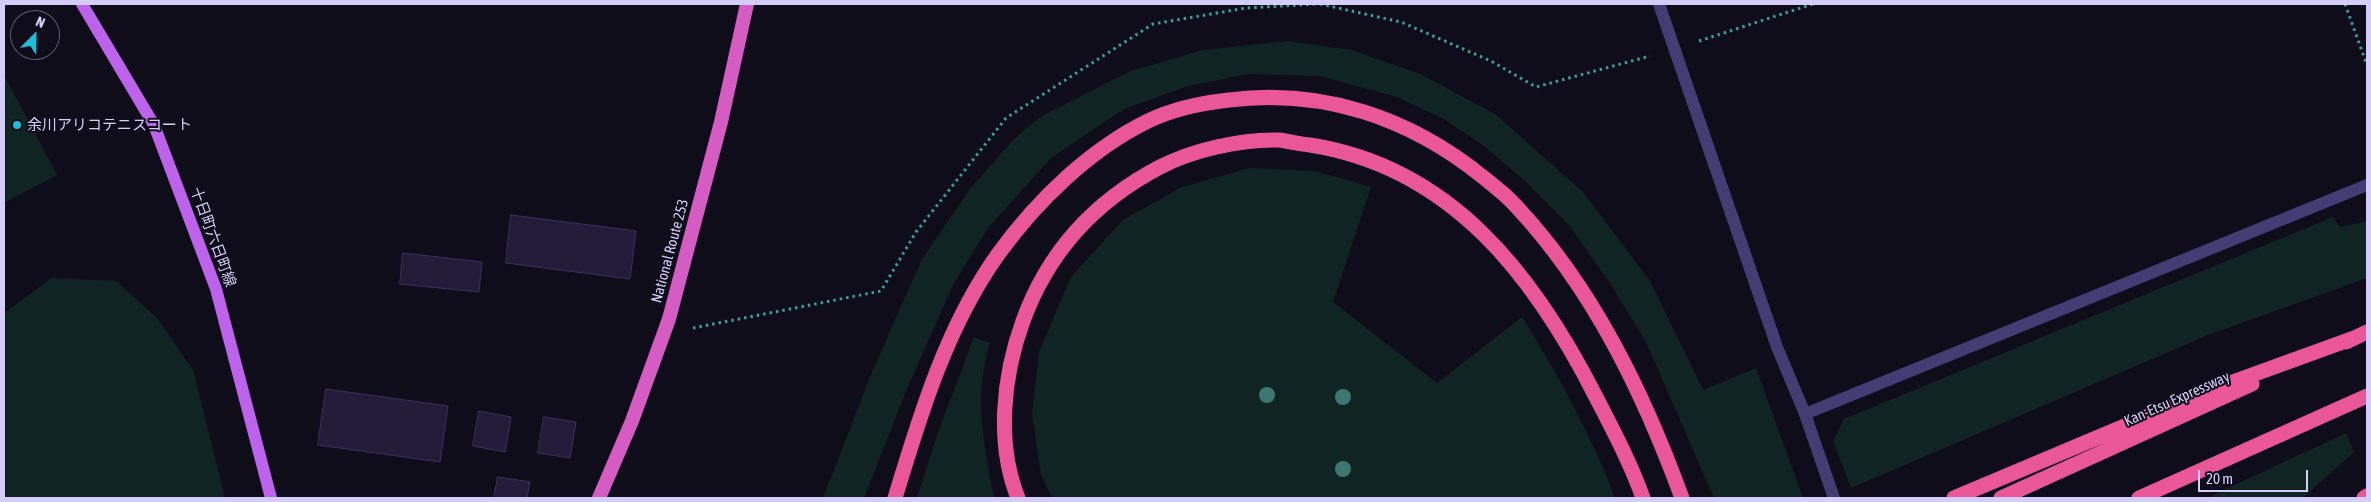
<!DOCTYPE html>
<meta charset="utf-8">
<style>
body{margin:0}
#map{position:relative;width:2371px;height:502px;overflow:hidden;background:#100d1b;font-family:"Asap Condensed",sans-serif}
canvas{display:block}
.frame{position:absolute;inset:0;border:5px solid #d4cdf9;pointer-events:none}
.north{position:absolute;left:10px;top:10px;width:50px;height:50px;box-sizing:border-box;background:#100d1b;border:1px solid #5e5a74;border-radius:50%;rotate:23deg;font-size:14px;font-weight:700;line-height:20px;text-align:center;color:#d4cdf9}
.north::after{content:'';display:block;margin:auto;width:18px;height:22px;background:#1bbdd7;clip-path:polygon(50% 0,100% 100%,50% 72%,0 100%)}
.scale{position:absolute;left:2198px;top:470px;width:110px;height:22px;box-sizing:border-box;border:2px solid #d4cdf9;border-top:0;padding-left:6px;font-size:15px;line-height:18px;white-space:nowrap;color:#d4cdf9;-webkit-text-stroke:4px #100d1b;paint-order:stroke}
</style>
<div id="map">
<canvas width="2371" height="502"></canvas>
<div class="frame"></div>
<div class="north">N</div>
<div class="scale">20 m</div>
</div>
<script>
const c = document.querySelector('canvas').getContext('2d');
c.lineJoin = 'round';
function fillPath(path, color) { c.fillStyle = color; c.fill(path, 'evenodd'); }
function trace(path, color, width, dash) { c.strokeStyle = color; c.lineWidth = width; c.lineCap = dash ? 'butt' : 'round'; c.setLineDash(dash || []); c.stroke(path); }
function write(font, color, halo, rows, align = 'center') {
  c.font = font + ' "Asap Condensed","Noto Sans JP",sans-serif'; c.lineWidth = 4; c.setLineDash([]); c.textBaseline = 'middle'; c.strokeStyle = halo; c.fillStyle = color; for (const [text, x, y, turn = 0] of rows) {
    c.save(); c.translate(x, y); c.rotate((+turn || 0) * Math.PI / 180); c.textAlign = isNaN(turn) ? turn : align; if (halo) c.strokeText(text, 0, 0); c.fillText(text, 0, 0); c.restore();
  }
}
fillPath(new Path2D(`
 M1287 41 1351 50 1420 74 1495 114 1583 192 1650 281 1703 390 1756 368 1803 498H1714L1646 342 1610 283 1568 224 1526 182 1484 146 1442 118 1397 97 1320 76 1248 74 1188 86 1124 109 1051 158 988 228 953 285 906 391 864 498H823L872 372 922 259 970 189 1014 139 1040 117 1131 71 1203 50Z
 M4 75 57 175 4 203Z
 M1250 168 1315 171 1371 187 1333 302 1437 383 1522 317C1558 375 1591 434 1615 498H1052L1041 474 1032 415 1039 352 1071 277 1123 220 1182 187Z
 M2333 217 2340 227 2367 221V278L2208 335 1851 488 1833 441 1844 419Z
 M52 278 116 281 157 318 193 370 225 498H4V313Z
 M974 337 990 343C977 384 980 423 988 464 990 476 991 488 995 498H917L937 435Z
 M2346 433 2354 452 2303 498H2207Z`), '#112424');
const building = new Path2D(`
 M511 215 636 231 630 279 506 263Z
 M403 253 482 262 479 292 400 284Z
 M326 389 448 406 440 462 318 445Z
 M479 411 511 417 505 452 473 446Z
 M544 417 576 422 570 458 538 453Z
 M498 477 530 482 527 498H494Z`);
fillPath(building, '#231c39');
trace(building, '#3c3162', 1);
trace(new Path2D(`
 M1320 4 1401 22 1491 61 1536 87 1650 56
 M2345 4 2367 65
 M1699 41 1813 4
 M693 328 881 291 916 232 1006 118 1153 24 1246 8 1316 4`), '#3b9f9d', 3, [2.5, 4]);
trace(new Path2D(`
 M1805 414 2367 185`), '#423e74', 12);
trace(new Path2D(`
 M1659 4 1777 347 1805 414 1834 498`), '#423e74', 12);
trace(new Path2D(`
 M82 4 154 125 216 289 271 498`), '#bd62eb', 12);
trace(new Path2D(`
 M599 498 632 421 669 319 721 122 747 4`), '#d45cc2', 14);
trace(new Path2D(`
 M2346 342 2367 332
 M895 498C920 415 947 325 999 253 1037 201 1089 150 1148 121 1173 109 1201 103 1229 100 1323 88 1410 118 1483 177 1494 186 1506 195 1515 205 1593 288 1643 392 1682 498
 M1018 498C996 443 1003 376 1023 321 1048 252 1095 201 1160 167 1193 150 1241 139 1278 140 1288 141 1299 144 1310 145 1452 167 1535 277 1596 397 1613 430 1631 464 1643 498
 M1954 498 2208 391 2354 338
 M2001 498 2252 384
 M2139 498 2367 396
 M2364 498 2367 496`), '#ea5798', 15);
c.fillStyle = '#3e7771';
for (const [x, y] of [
 [1267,395],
 [1343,397],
 [1343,469]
]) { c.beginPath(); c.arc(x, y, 8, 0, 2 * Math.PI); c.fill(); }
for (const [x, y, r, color] of [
 [17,125,5,"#1bbdd7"]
]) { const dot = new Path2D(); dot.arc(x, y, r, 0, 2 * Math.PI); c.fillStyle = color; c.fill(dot); trace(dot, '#100d1b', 2); }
write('15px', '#d4cdf9', '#100d1b', [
 ["余川アリコテニスコート",27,125]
], 'left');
write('15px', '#d4cdf9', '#100d1b', [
 ["十日町六日町線",213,237,70],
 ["National Route 253",670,251,-75],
 ["Kan-Etsu Expressway",2177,399,-24]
]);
</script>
